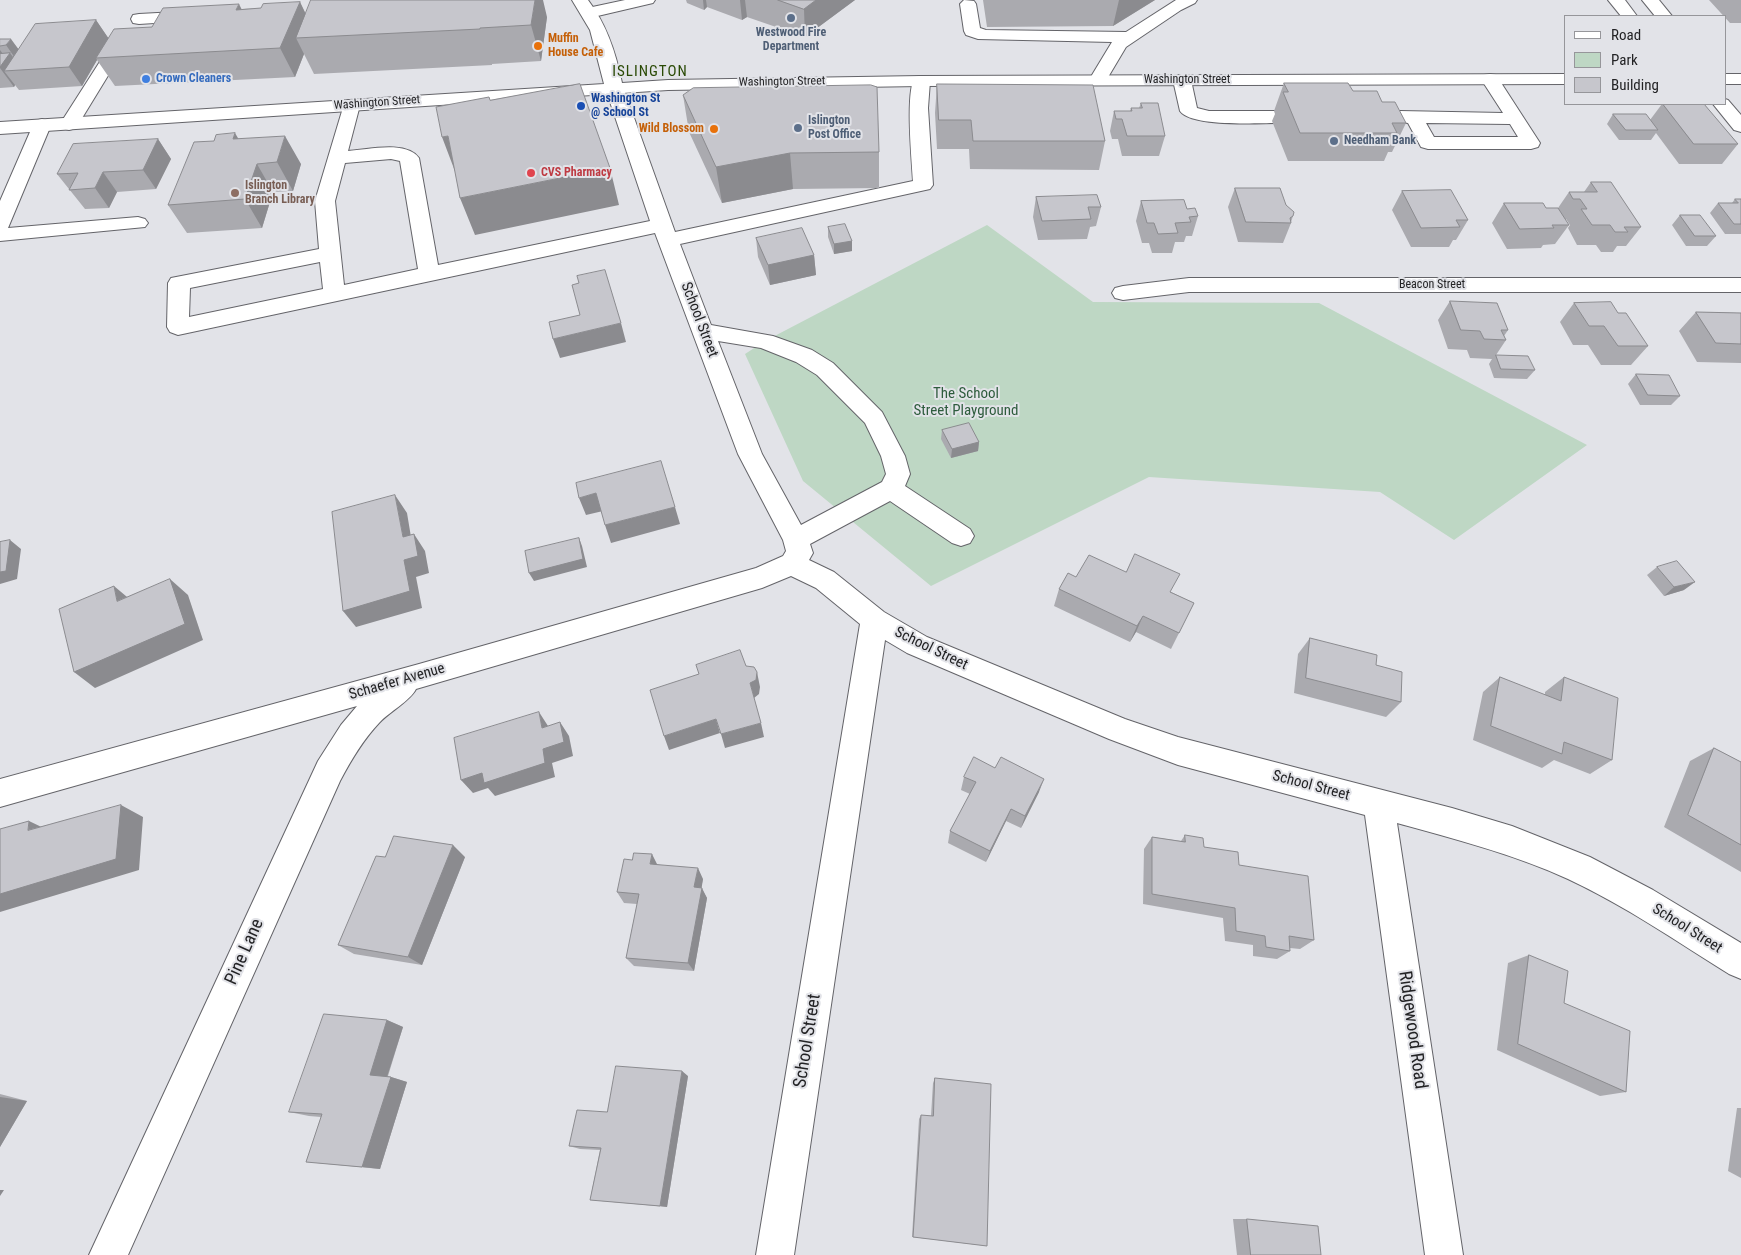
<!DOCTYPE html>
<style>
body{margin:0}
#map{position:relative;width:1741px;height:1255px;overflow:hidden;background:#e2e3e8;font-family:"Roboto Condensed",sans-serif}
canvas{display:block}
.legend{position:absolute;left:1564px;top:15px;width:162px;height:90px;box-sizing:border-box;background:#e2e3e8;border:1px solid #96969a;margin:0;padding:6px 9px;list-style:none;font-size:15px;color:#232325}
.legend li{display:flex;align-items:center;gap:10px;height:25px}
.legend b{width:25px;border:1px solid #96969a}
</style>
<div id="map">
<canvas width="1741" height="1255"></canvas>
<ul class="legend">
<li><b style="height:6px;background:#fff"></b>Road</li>
<li><b style="height:14px;background:#bed7c4"></b>Park</li>
<li><b style="height:14px;background:#c6c6cc"></b>Building</li>
</ul>
</div>
<script>
const c = document.querySelector('canvas').getContext('2d');
c.lineJoin = 'round';
function fillPath(path, color) { c.fillStyle = color; c.fill(path, 'evenodd'); }
function trace(path, color, width, dash) { c.strokeStyle = color; c.lineWidth = width; c.lineCap = dash ? 'butt' : 'round'; c.setLineDash(dash || []); c.stroke(path); }
function write(font, color, halo, rows, align = 'center') {
  c.font = font + ' "Roboto Condensed",sans-serif'; c.lineWidth = 4; c.setLineDash([]); c.textBaseline = 'middle'; c.strokeStyle = halo; c.fillStyle = color; for (const [text, x, y, turn = 0] of rows) {
    c.save(); c.translate(x, y); c.rotate((+turn || 0) * Math.PI / 180); c.textAlign = isNaN(turn) ? turn : align; if (halo) c.strokeText(text, 0, 0); c.fillText(text, 0, 0); c.restore();
  }
}
fillPath(new Path2D(`
 M987 225 1093 302 1319 303 1587 445 1454 540 1380 492 1149 477 931 586 803 481 745 354 765 341Z`), '#bed7c4');
const minor = new Path2D(`
 M625 0H655L653 3 589 18 583 17 581 13 583 9Z
 M964 0 974 1 976 4 980 28 986 30 1126 32 1176 0H1197L1195 3 1181 10 1126 47 1104 84 1098 85 1092 84 1089 80 1112 42 978 39 966 35 964 31 960 4Z
 M1608 0H1625L1637 16H1621Z
 M1642 0H1659L1672 16H1655Z
 M195 11 201 12 203 16 201 20 139 24 133 23 131 19 133 15 139 14Z
 M123 33 129 34 131 38 76 128 69 130 62 128 60 124 115 38 117 34Z
 M1490 74 1496 75 1540 143 1538 147 1531 149H1428L1421 147 1408 123 1393 121 1391 117 1393 113 1400 111 1503 113 1481 79 1484 75ZM1426 123 1510 124 1518 137H1434Z
 M1182 75 1188 76 1191 80 1197 108 1209 111H1276L1283 113 1285 117 1283 121 1276 123C1256 123 1191 127 1180 111L1173 80 1176 76Z
 M921 76 927 77 930 81 928 108 933 185 930 189 680 244 711 325 773 336 812 350 833 363 882 412 905 456 910 474 905 486 970 529 974 536 970 543 961 546 952 543 890 501 810 544 813 553 809 560 834 572 884 612 927 637 1125 719 1178 737 1452 808 1512 826 1590 857 1653 890 1741 943V979L1729 974C1676 941 1624 905 1568 879 1513 854 1455 839 1397 823L1463 1255H1425L1365 815 1178 765 1109 739 907 653 885 640 794 1255H756L860 624 816 588 791 576 762 588 416 689C410 701 389 712 379 723 363 740 351 760 340 781L128 1255H89L318 761 341 725 357 706 0 807V779L419 664 756 568 783 556 786 551 783 540 738 454 655 233 178 335 170 332 167 327 168 283 171 278 319 249 315 201 345 101 351 100 357 101 360 105 348 151C367 150 406 140 419 158L438 265 650 221 605 87 608 83 614 82 620 83 623 87 675 232 913 181C912 161 905 92 915 77ZM391 159 400 161 418 269 344 285 335 201 345 163ZM320 262 323 289 189 317 190 288ZM718 341 761 348 796 362 817 375 865 423 881 456 886 474 882 482 801 525 762 454Z
 M1725 99 1728 100 1741 115V132L1734 130 1713 104H1725Z
 M42 119 49 121 51 125 8 228 138 217 145 219 148 223 145 227 0 241V201L33 125 35 121Z
 M1189 278H1741V292H1189L1123 300 1115 298 1112 293 1115 288 1123 286Z`);
const major = new Path2D(`
 M572 0H588C607 25 616 53 622 83L668 80 921 76 1565 74V84L921 86 668 90 0 134V122L604 84 590 30Z
 M1725 74H1741V84H1725Z`);
trace(minor, '#646469', 2);
trace(major, '#646469', 2);
fillPath(minor, '#fff');
fillPath(major, '#fff');
fillPath(new Path2D(`
 M686 0H855L805 37 747 17 742 20 707 7 704 10 687 3Z
 M983 0H1155L1113 26 987 27Z
 M1709 0H1741V23H1730Z
 M300 2 306 14 547 17 541 61 492 64V65L314 74 304 54 295 77 115 86 97 60 82 86 19 90 15 85 14 87 0 88V39L18 49 96 20 108 38 152 27 242 9 261 8Z
 M1284 83 1353 91 1382 102 1406 123 1392 152H1388L1384 161H1288L1272 121 1275 114 1274 111Z
 M937 84 1105 141 1099 170 970 169 969 149H937L935 113Z
 M683 95 879 152V188L793 189 722 203 689 132Z
 M1141 103 1165 136 1159 156H1122L1118 139H1112L1110 131 1114 111H1130L1131 108H1139Z
 M1662 104H1704L1738 144 1722 164H1679L1656 133 1651 140H1619L1607 124 1613 114 1650 120Z
 M158 139 171 159 156 189 117 192 109 208 85 209 57 174Z
 M239 139 301 164 293 191 273 192 262 228 187 233 168 205Z
 M1591 182 1641 227 1626 246H1617L1613 252H1601L1596 245H1577L1568 228 1570 225 1566 219H1565L1569 225 1555 244 1543 245 1541 248 1507 249 1492 223 1504 203 1546 208H1558L1569 192H1584Z
 M1235 188 1286 205 1293 216 1291 222V223L1283 243 1238 242 1228 207Z
 M1402 191 1468 220 1456 240H1453L1449 247H1411L1392 210Z
 M1036 197 1101 207 1096 226 1090 227 1087 239 1038 240 1033 217Z
 M1735 199H1741V234H1725L1710 213 1718 203H1732Z
 M1141 201 1187 209 1198 216 1192 236H1186L1184 242H1175L1172 253H1152L1149 243H1142L1136 221Z
 M1680 215 1716 236 1707 246H1686L1672 225Z
 M828 227 852 241V251L834 254 828 237Z
 M756 238 814 255 816 275 770 285 758 257Z
 M1450 301 1508 330 1504 336 1506 340 1496 355 1535 370 1527 379 1494 378 1489 364 1492 359 1470 358 1467 350 1448 349 1438 320Z
 M1574 303 1618 313 1648 346 1631 365H1601L1588 345H1573L1560 322Z
 M1696 312 1741 313V363L1697 362 1679 331Z
 M1636 374 1680 396 1671 405H1640L1628 384Z
 M942 430 979 442 978 451 951 458 941 439Z
 M1657 567 1684 590 1664 596 1647 575Z
 M1076 577 1171 592 1194 603 1171 649 1136 632 1130 642 1054 606 1059 589Z
 M1310 638 1376 665 1401 702 1386 717 1294 693 1298 654Z
 M1500 677 1545 695V692L1564 677 1612 760 1590 774 1554 760 1542 768 1473 740 1483 692Z
 M1714 748 1741 762V872L1664 827 1690 761Z
 M964 777 1039 792 1021 828 1006 821 986 862 948 843 950 831 970 794 961 790Z
 M1185 835 1204 847 1239 865 1314 940 1300 949 1290 948V951L1277 959 1253 956V945L1225 941 1223 918 1143 904 1144 849 1152 837 1181 841Z
 M385 857H465L422 965 354 954 338 945Z
 M657 864 703 879 701 888 707 898 694 971 634 966 626 958 637 904 624 903 617 892Z
 M1529 955 1564 1003 1626 1092 1600 1096 1497 1050 1508 963Z
 M387 1020 403 1027 388 1076 407 1082 380 1169 306 1162 321 1117 309 1116 289 1112Z
 M688 1076 667 1207 590 1200 600 1150 580 1149 569 1146 607 1112Z
 M935 1078 987 1246 912 1237 919 1119 921 1115 931 1116 933 1083Z
 M0 1094 27 1101 0 1147Z
 M1737 1108H1741V1178L1728 1171Z
 M1233 1219H1247L1321 1255H1237Z`), '#aaaaaf');
fillPath(new Path2D(`
 M535 0H543L547 17 541 61 531 25Z
 M703 0H706L707 7 704 10Z
 M740 0H745L747 17 742 20Z
 M816 0H855L805 37 804 9Z
 M1119 0H1155L1113 26Z
 M300 2 313 30 296 38 304 54 295 77 280 48Z
 M239 4 253 32 236 10Z
 M96 20 109 39 96 58 97 60 82 86 69 67Z
 M11 39 25 58 20 65 6 45Z
 M0 50 6 58 10 53 22 69 4 71 15 85 14 87 0 68Z
 M235 133 252 162 233 139Z
 M285 136 301 164 293 191 277 162Z
 M448 136 456 174 442 137Z
 M158 139 171 159 156 189 143 170Z
 M790 153 793 189 722 203 716 167Z
 M257 164 273 192 262 228 245 199Z
 M610 168 619 205 475 235 460 198Z
 M103 172 117 192 109 208 95 188Z
 M852 241V251L834 254V244Z
 M814 255 816 275 770 285 768 265Z
 M621 323 626 342 560 358 553 339Z
 M979 442 978 451 951 458 952 449Z
 M596 493 603 511 586 515 579 498Z
 M395 495 407 513 414 555 403 537Z
 M675 507 680 524 611 543 605 525Z
 M414 534 425 551 429 573 416 577 422 608 356 627 343 611 404 560Z
 M579 538 582 546 587 567 534 581 529 573Z
 M10 540 21 549 17 579 0 584V572Z
 M170 579 188 595 203 640 95 688 74 672Z
 M1695 582 1684 590 1664 596 1674 587Z
 M114 586 133 602 117 601Z
 M1143 616 1136 632 1130 642 1137 626Z
 M757 672 760 687 759 694 754 698 750 683Z
 M539 712 548 726 542 728Z
 M716 719 720 733 669 750 664 736Z
 M560 722 569 736 573 756 552 763 555 777 495 796 488 788 473 793 461 780 543 749Z
 M761 723 764 737 725 748 721 734Z
 M1044 779 1039 792 1021 828 1025 816Z
 M121 805 143 817 139 870 0 912V894Z
 M1011 809 1006 821 986 862 990 851Z
 M29 821 54 833 28 830Z
 M453 845 465 857 422 965 408 957Z
 M652 854 658 866 650 864Z
 M698 868 703 879 700 898 694 887Z
 M702 888 707 898 694 971 688 963Z
 M387 1020 403 1027 386 1080 370 1075Z
 M682 1071 688 1076 667 1207 660 1206Z
 M391 1077 407 1082 380 1169 362 1167Z
 M0 1097 27 1101 0 1147Z
 M0 1190H4L0 1196Z`), '#8b8b8f');
const building = new Path2D(`
 M311 0H535L531 25 480 28V29L296 38Z
 M778 0H816L804 9Z
 M300 2 280 48 96 58 114 29 152 27 163 8 239 4 236 10 261 8 263 4Z
 M96 20 69 67 4 71 35 24Z
 M0 39H11L6 45 0 46Z
 M10 53 0 67V54Z
 M1284 83H1348L1353 91H1377L1382 102H1395L1406 123H1392L1397 133H1300L1283 92H1288Z
 M580 84 610 168 460 198 448 136 442 137 436 107 489 97 490 100Z
 M937 84 1093 85 1105 141H973L971 120H939Z
 M871 85 877 87 879 152 790 153 716 167 683 95 693 88Z
 M1141 103H1158L1165 136H1127L1122 119H1116L1114 111H1132L1131 108H1142Z
 M1663 104H1704L1738 144H1694Z
 M1613 114H1646L1658 130H1626Z
 M235 133 233 139 285 136 277 162 257 164 245 199 168 205 194 142 214 141 216 135Z
 M158 139 143 170 103 172 95 188 69 190 78 173 57 174 73 144Z
 M1591 182H1611L1641 227H1624L1628 232H1615L1610 225H1592L1581 209H1587L1580 199H1573L1569 192H1597Z
 M1235 188H1280L1286 205 1294 212 1293 216 1290 218 1291 223 1246 222Z
 M1451 190 1468 220H1456L1460 227 1421 228 1402 191Z
 M1097 195 1101 207H1088L1091 219 1042 221 1036 197Z
 M1735 199H1741V224H1734L1718 203H1738Z
 M1184 200 1187 209 1195 208 1198 216 1189 217 1191 222 1175 223 1178 233 1158 234 1154 223H1147L1141 201Z
 M1504 203H1543L1546 208H1558L1569 225H1552L1554 228 1520 229Z
 M1680 215H1700L1716 236H1695Z
 M845 224 852 241 834 244 828 227Z
 M802 228 814 255 768 265 756 238Z
 M605 270 621 323 553 339 549 322 580 315 572 285 579 283 577 276Z
 M1450 301 1497 303 1508 330H1501L1506 340 1484 339 1480 331 1461 330Z
 M1611 302 1618 313H1626L1648 346H1618L1604 326H1589L1574 303Z
 M1696 312 1741 313V344L1716 343Z
 M1496 355 1528 356 1535 370 1501 369Z
 M1636 374 1669 375 1680 396 1648 395Z
 M969 423 979 442 952 449 942 430Z
 M661 461 675 507 605 525 596 493 579 498 576 483Z
 M395 495 403 537 414 534 418 556 404 560 410 591 343 611 332 512Z
 M579 538 583 559 529 573 525 551Z
 M10 540 6 571 0 572V542Z
 M1135 554 1180 574 1170 592 1194 603 1179 633 1143 616 1137 626 1059 589 1068 573 1076 577 1089 555 1126 572Z
 M1677 561 1695 582 1674 587 1657 567Z
 M170 579 185 624 74 672 59 609 114 586 117 601Z
 M1310 638 1377 655 1376 665 1402 672 1401 702 1306 678Z
 M740 650 746 666 754 667 757 672 756 680 750 683 761 723 721 734 716 719 664 736 650 690 699 674 696 665Z
 M1500 677 1561 701 1564 677 1618 698 1612 760 1564 742 1562 754 1491 726Z
 M539 712 542 728 560 722 564 742 543 749 545 763 484 783 482 773 461 780 454 738Z
 M1714 748 1741 762V845L1688 815Z
 M974 757 995 768 1001 757 1044 779 1025 816 1011 809 990 851 950 831 976 782 964 777Z
 M121 805 116 859 0 894V829L29 821 28 830Z
 M1185 835 1203 838 1204 847 1238 852 1239 865 1308 876 1314 940 1289 936 1290 951 1266 947 1265 936 1236 931 1235 908 1152 894V837L1185 842Z
 M394 836 453 845 408 957 338 945 376 856 385 857Z
 M634 853 652 854 650 864 698 868 694 887 702 888 688 963 626 958 639 894 617 892 624 859 632 860Z
 M1529 955 1568 971 1564 1003 1630 1031 1626 1092 1518 1044Z
 M324 1014 387 1020 370 1075 391 1077 362 1167 306 1162 322 1114 289 1112Z
 M616 1066 682 1071 660 1206 590 1200 601 1148 569 1146 577 1110 607 1112Z
 M935 1078 991 1084 987 1246 913 1237 921 1115 933 1116Z
 M1247 1219 1318 1226 1321 1255H1251Z`);
fillPath(building, '#c6c6cc');
trace(building, '#8b8b8f', 1);
for (const [x, y, r, color] of [
 [791,18,5,"#5c6f8a"],
 [538,46,5,"#e8710a"],
 [146,79,5,"#3f7fe0"],
 [581,106,5,"#1a4fb4"],
 [798,128,5,"#5c6f8a"],
 [714,129,5,"#e8710a"],
 [1334,141,5,"#5c6f8a"],
 [531,173,5,"#e0444e"],
 [235,193,5,"#8d6e63"]
]) { const dot = new Path2D(); dot.arc(x, y, r, 0, 2 * Math.PI); c.fillStyle = color; c.fill(dot); trace(dot, '#e2e3e8', 2); }
write('bold 12px', '#4e5e75', '#e2e3e8', [
 ["Westwood Fire",791,33,"center"],
 ["Department",791,47,"center"],
 ["Islington",808,121],
 ["Post Office",808,135],
 ["Needham Bank",1344,141]
], 'left');
write('bold 12px', '#c56008', '#e2e3e8', [
 ["Muffin",548,39],
 ["House Cafe",548,53],
 ["Wild Blossom",704,129,"right"]
], 'left');
write('bold 12px', '#366cbe', '#e2e3e8', [
 ["Crown Cleaners",156,79]
], 'left');
write('12px', '#232325', '#e2e3e8', [
 ["Washington Street",1187,80],
 ["Washington Street",782,82,-1],
 ["Washington Street",377,103,-4],
 ["Beacon Street",1432,285]
]);
write('bold 12px', '#164399', '#e2e3e8', [
 ["Washington St",591,99],
 ["@ School St",591,113]
], 'left');
write('bold 12px', '#be3a42', '#e2e3e8', [
 ["CVS Pharmacy",541,173]
], 'left');
write('bold 12px', '#785e54', '#e2e3e8', [
 ["Islington",245,186],
 ["Branch Library",245,200]
], 'left');
c.letterSpacing = '1px';
write('15px', '#2a4a05', '#e2e3e8', [
 ["ISLINGTON",650,72]
]);
c.letterSpacing = '0px';
write('15px', '#232325', '#e2e3e8', [
 ["School Street",699,320,69],
 ["School Street",931,649,26],
 ["Schaefer Avenue",397,682,-16],
 ["School Street",1311,786,15],
 ["School Street",1687,929,32]
]);
write('15px', '#2e5c3d', '#e2e3e8', [
 ["The School",966,394],
 ["Street Playground",966,411]
]);
write('18px', '#232325', '#e2e3e8', [
 ["Pine Lane",245,952,-66],
 ["Ridgewood Road",1412,1030,82],
 ["School Street",808,1041,-81]
]);
</script>
